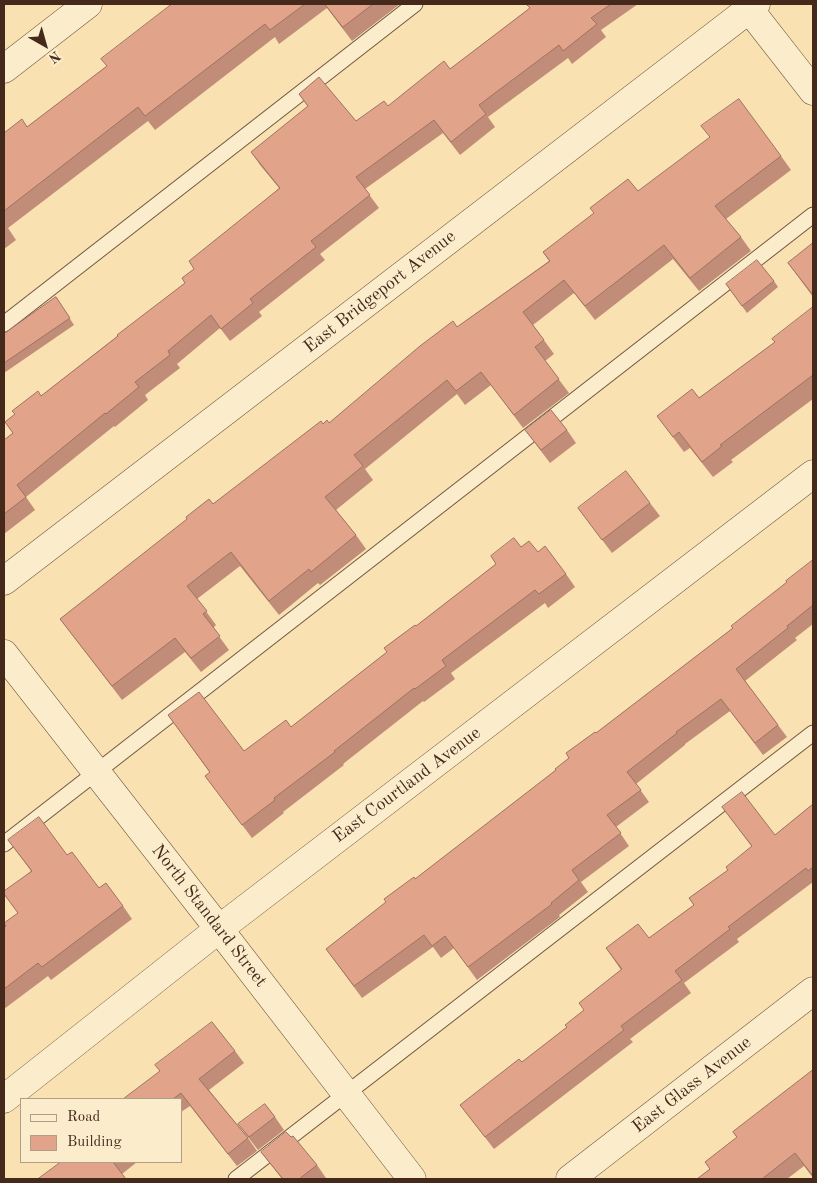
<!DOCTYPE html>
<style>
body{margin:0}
#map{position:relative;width:817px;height:1183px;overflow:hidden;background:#f9e1b1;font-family:"Old Standard TT",serif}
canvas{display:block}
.frame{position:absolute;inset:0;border:5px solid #452a1c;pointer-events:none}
.legend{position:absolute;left:20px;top:1098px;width:162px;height:65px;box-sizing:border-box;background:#fbeccc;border:1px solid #b29e86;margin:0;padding:6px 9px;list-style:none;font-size:15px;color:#452a1c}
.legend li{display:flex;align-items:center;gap:10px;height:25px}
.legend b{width:25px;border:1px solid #b29e86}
.north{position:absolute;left:20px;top:20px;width:50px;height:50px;-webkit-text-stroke:4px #fbeccc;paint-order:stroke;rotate:142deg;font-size:14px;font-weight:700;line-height:20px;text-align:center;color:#452a1c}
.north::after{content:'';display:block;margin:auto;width:18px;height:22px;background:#452a1c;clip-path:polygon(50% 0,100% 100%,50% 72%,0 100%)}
</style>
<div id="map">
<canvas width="817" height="1183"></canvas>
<div class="frame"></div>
<ul class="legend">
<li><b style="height:6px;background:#fbeccc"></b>Road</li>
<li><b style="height:14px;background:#e1a48b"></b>Building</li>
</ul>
<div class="north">N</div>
</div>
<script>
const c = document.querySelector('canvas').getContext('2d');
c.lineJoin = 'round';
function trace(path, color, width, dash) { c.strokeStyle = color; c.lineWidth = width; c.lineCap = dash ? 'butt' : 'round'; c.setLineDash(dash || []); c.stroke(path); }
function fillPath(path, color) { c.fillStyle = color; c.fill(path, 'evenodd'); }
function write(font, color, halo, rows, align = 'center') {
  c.font = font + ' "Old Standard TT",serif'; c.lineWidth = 5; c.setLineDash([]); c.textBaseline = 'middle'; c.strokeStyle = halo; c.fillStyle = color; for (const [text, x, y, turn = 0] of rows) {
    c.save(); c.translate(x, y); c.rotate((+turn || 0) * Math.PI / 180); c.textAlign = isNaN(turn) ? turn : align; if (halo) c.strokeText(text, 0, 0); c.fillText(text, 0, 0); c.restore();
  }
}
const service = new Path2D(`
 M4 324 415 4
 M4 844 813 215
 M236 1179 813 733`);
const minor = new Path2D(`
 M4 69 88 4
 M4 654 219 929 412 1179
 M4 1099 219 929 813 474
 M570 1179 813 991`);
const tertiary = new Path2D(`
 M749 9 813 91
 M4 581 756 4`);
trace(service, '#725841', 17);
trace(minor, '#725841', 29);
trace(tertiary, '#725841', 29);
trace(service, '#fbeccc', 15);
trace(minor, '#fbeccc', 28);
trace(tertiary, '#fbeccc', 28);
fillPath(new Path2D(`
 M172 4H400L352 41 327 8 279 44 275 37 155 130 148 121 8 228 16 240 4 249V133L27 127 107 66Z
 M529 4H638L601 30 606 37 572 64 568 58 488 117 495 127 460 155 443 133 365 189 379 208 320 254 325 260 259 312 262 316 230 341 220 328 177 364 180 368 145 395 148 400 115 427 114 426 26 497 35 510 4 534V440L13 433 5 422 41 396 185 283 194 269 279 188 260 165 251 152 308 107 299 94 356 121 388 106 450 69 530 8Z
 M781 156 791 170 726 219 741 237 751 251 699 291 673 259 595 320 574 293 533 325 554 354 545 361 569 393 523 428 491 385 465 405 457 394 365 469 373 480 336 510 356 535 366 549 320 585 318 583 279 615 240 566 197 599 216 625 213 628 229 650 201 672 185 652 122 700 70 632 60 619 213 504 323 424 329 423 457 327 549 261 543 252 638 191Z
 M813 243V297L788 263Z
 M774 281 778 287 747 313 726 284Z
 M56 297 74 325 4 373V334Z
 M813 307V399L731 460 733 462 713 477 690 448 684 452 657 416 699 398 775 342Z
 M525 430H567L576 443 550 463Z
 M650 503 660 516 612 553 578 508Z
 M521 547 538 552 566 574 575 587 548 608 545 603 451 673 455 679 424 702 423 701 343 764 344 765 283 812 284 813 252 838 205 776 210 773 168 715 244 751 291 727 387 652 416 626 496 564 491 556Z
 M813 560V624L795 638 797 640 745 681 787 737 763 755 730 711 685 744V745L636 784 649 802 616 827 629 846 581 882 588 892 559 915 560 917 477 980 454 948 441 958 433 947 362 998 326 949 556 770 596 733 733 628Z
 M813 804V882L737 939 739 942 684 983 691 993 630 1039 633 1042 494 1149 460 1105 522 1062 567 1027 584 1010 621 970 606 948 649 938 694 905 689 898 728 870 752 847 722 807 775 835Z
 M8 840 67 855 99 888 123 906 132 919 51 980 48 976 4 1009V928L18 913 4 894 31 871Z
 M235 1051 244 1063 209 1090 248 1138 257 1151 237 1166 190 1106 181 1112V1099H123Z
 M813 1070V1178L804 1166 787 1179H697L710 1169 737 1138 733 1132Z
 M275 1117 284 1130 258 1150 238 1124Z
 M291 1137 317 1165 326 1178 324 1179H282L261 1152Z
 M61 1162H137L122 1174Z`), '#c28d78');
const building = new Path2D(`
 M172 4H305L270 30 265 24 145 116 138 107 4 211V133L22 119 27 127 107 66 101 59Z
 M325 4H373L343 27Z
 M529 4H611L591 18 597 24 563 51 559 45 479 105 486 114 451 142 434 120 356 177 370 195 311 241 316 247 250 299 253 303 221 329 211 315 168 351 170 355 135 382 139 387 106 414 105 413 17 485 26 497 4 514V440L13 433 5 422 15 414 12 411 38 391 41 396 118 336 117 335 185 283 182 278 194 269 189 261 280 188 251 152 308 106 299 94 319 77 356 121 384 101 388 106 444 61 450 69 530 8 527 5Z
 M739 99 781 156 715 206 741 237 690 278 664 245 585 306 564 280 523 312 544 340 535 347 559 379 514 415 481 372 456 391 447 380 354 455 363 466 325 497 356 535 311 572 309 569 269 601 231 552 187 586 207 611 203 614 220 636 191 658 175 638 112 686 60 619 187 519 186 517 209 499 213 504 321 421 323 424 327 420 329 423 420 346 453 321 457 327 550 261 543 252 594 213 590 208 628 179 638 191 710 137 701 126Z
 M813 243V295L788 263Z
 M757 260 774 281 742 306 726 284Z
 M56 297 70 318 4 363V334Z
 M813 307V375L720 445 722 446 702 462 679 432 673 437 657 416 692 389 699 398 775 342 772 339Z
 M551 410 567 430 541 450 525 430Z
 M626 471 650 503 602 540 578 508Z
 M514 538 521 547 529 541 538 552 545 546 566 574 539 594 535 590 442 660 446 666 415 689 414 688 334 751 335 752 274 798 275 800 242 825 205 776 210 772 168 715 199 692 244 751 286 720 291 727 387 652 384 648 415 625 416 626 496 564 491 556Z
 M813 560V605L787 626 788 628 736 669 778 725 755 743 721 699 676 732 677 733 627 772 641 790 607 815 621 833 572 870 579 880 551 903 552 904 468 967 445 936 432 946 424 935 354 986 326 949 386 902 384 899 414 877 415 879 556 770 555 769 569 758 566 753 595 732 596 733 733 628 731 626 787 582 786 581Z
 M742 792 775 835 813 804V867L808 871 806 868 728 927 730 929 675 971 682 980 621 1026 624 1030 485 1137 460 1105 519 1059 522 1062 567 1027 565 1025 584 1010 579 1003 622 969 606 948 638 924 649 938 694 905 689 898 728 870 726 867 752 846 722 807Z
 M39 817 67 855 72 852 99 888 106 883 123 906 42 967 38 963 4 989V928L6 926 4 923 18 913 4 894V891L32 871 8 840Z
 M212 1022 235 1051 199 1079 248 1138 228 1154 181 1093 173 1099H123L160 1071 155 1065Z
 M813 1070V1176L795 1153 762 1179H697L710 1169 705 1162 737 1137 733 1132Z
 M265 1104 275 1117 249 1137 238 1124Z
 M286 1132 291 1137 293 1136 317 1165 299 1179H283L261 1152Z
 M61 1162H113L126 1179H38Z`);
fillPath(building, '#e1a48b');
trace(building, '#9e7361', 1);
write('18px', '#452a1c', '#fbeccc', [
 ["East Bridgeport Avenue",380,292,-38],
 ["East Courtland Avenue",407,785,-37],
 ["North Standard Street",209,916,52],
 ["East Glass Avenue",692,1085,-38]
]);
</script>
